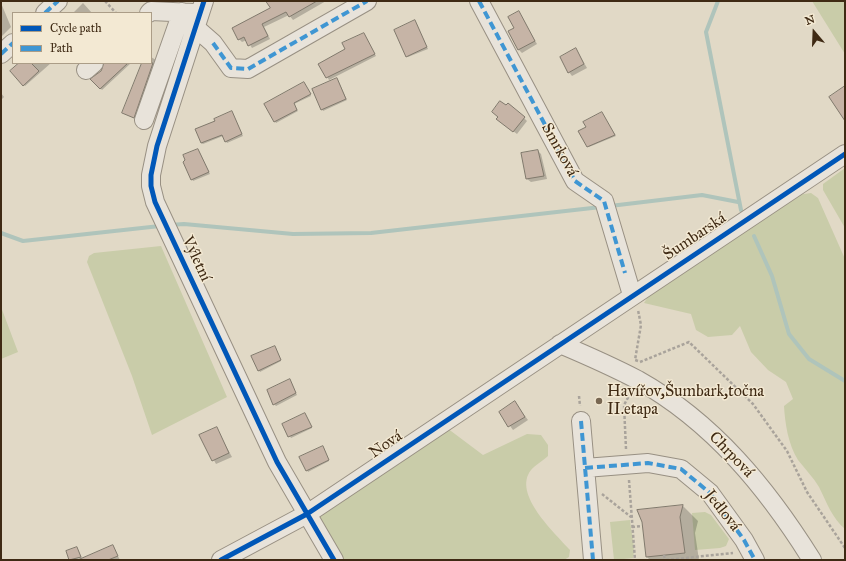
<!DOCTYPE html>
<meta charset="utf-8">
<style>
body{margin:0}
#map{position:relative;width:846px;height:561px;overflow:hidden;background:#e1d9c6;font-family:"IM FELL Great Primer",serif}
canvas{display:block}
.frame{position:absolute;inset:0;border:2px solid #3f2a14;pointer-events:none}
.legend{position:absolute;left:12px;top:12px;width:140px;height:52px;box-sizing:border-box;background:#f3e9d3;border:1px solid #ab9d87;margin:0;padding:5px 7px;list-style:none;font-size:12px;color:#3f2a14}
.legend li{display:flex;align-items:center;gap:8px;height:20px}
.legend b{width:20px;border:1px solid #ab9d87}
.north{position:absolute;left:794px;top:12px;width:40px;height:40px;-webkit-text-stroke:3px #f3e9d3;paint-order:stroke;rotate:341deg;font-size:11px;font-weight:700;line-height:16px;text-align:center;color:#3f2a14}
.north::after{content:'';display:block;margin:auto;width:14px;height:18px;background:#3f2a14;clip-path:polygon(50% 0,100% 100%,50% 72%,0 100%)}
</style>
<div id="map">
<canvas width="846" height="561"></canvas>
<div class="frame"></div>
<ul class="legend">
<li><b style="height:5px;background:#0057b8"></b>Cycle path</li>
<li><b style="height:5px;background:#3f96d3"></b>Path</li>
</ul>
<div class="north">N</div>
</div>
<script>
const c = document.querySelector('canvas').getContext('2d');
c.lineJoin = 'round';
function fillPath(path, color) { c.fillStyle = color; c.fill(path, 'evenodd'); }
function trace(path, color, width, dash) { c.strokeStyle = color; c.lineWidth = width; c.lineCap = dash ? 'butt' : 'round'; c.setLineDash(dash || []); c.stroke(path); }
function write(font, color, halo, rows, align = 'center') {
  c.font = font + ' "IM FELL Great Primer",serif'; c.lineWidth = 3; c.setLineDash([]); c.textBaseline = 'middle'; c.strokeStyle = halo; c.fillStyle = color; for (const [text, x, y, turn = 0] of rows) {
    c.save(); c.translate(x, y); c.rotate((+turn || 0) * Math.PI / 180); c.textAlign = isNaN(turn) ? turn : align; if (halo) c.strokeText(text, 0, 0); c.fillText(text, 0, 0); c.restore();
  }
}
fillPath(new Path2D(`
 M812 1H845V54Z
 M845 168V228L823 190V184Z
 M811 193 818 198 845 259V529C832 518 827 503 819 487 813 477 805 469 798 460 788 444 785 423 784 406L793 399 786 382 768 370 751 352 740 326 732 335 708 337 696 330 691 314 644 303 651 292 797 195Z
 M161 246 227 397 152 435 132 376 87 262 89 256 94 253Z
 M1 307 18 352 1 359Z
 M447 428 483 455 527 434 541 435 548 445V456C543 461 535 465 531 470 512 494 555 533 570 550L569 557 564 560H341L315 514Z
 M705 512 711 515 729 539 726 546 720 548 695 550 692 513Z
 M630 520C631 531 636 549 633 558L614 560 610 522Z`), '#c9cca9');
fillPath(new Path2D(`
 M273 1H326L293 20 289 15 264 27 270 39 252 48 247 40 242 42 239 39 271 9Z
 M1 3 11 27 1 37Z
 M83 3 92 13H73Z
 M519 13 537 44 522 53 519 50 516 28Z
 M416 23 428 49 408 57 407 56Z
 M364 34 376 56 329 80 320 64 346 50Z
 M576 49 587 68 572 76 569 72Z
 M151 57 156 60 135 118 124 113 143 63H151Z
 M20 63H51L25 86 11 72Z
 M105 63H131L102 90 92 79 102 71Z
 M338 80 347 100 323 111 313 90Z
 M304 83 311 96 294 104 298 111 276 123 265 104Z
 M1 93 4 97 1 100Z
 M233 114 243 136 227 143 223 136 203 144 201 143 196 129Z
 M603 115 616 136 589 147 587 127Z
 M524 118 527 121 517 134 501 122Z
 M199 151 210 174 193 181 184 162Z
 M538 151 541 154 547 179 531 182 527 179Z
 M276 348 281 361 260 372 252 357Z
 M291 382 297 395 276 406 274 404Z
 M515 403 528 420 513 430 500 412Z
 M305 414 312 428 291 438 283 424Z
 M216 428 232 457 216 464 201 436Z
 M324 448 329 461 308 472 301 457Z
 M683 506 698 521 695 533 699 560H650L647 557 643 522 639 510Z
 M113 546 120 560H90Z
 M78 550 82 558 70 560 67 552Z`), '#0003');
trace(new Path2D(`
 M718 1 706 32 741 210
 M610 206 702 195 738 202
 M170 225 184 224 293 234 371 233 601 207
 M1 233 23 241 160 226
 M754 236 772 276 789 334 809 359 845 381`), '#afc4bb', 4);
const building = new Path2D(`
 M266 1H317L289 17 286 12 262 24 268 36 248 46 244 37 238 40 232 28 270 8Z
 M519 11 535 41 518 50 508 31 514 28 508 17Z
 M415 20 427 47 406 57 394 30Z
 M364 33 375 54 326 78 318 64 345 49 342 43Z
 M576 48 584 64 568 73 560 57Z
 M19 63H31L39 71 23 86 10 71Z
 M104 63H128L100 89 90 79 101 71Z
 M142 63H153L134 118 122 113Z
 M337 78 346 99 321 110 312 89Z
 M304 82 311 94 294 103 297 110 274 122 264 104Z
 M845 86V121L829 97Z
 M500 101 506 105 508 103 525 117 513 132 496 119 498 117 492 112Z
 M232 111 242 134 225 142 222 135 201 143 195 129 215 121 214 119Z
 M602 112 615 135 587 147 578 131 586 127 583 122Z
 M198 149 209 172 191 180 183 162 185 160 183 155Z
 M538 150 544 176 526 179 521 153Z
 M275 346 281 360 258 371 251 356Z
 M290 379 296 393 273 405 267 390Z
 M515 401 525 417 508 427 499 412Z
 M305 413 312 427 288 437 282 424Z
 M217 427 229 453 212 461 199 435Z
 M323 446 329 460 306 471 299 457Z
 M683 505 680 517 685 553 646 557 642 522 637 510Z
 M113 545 118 556 108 560H78Z
 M77 547 81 557 69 560 66 551Z`);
fillPath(building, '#c6b4a6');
trace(building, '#80796c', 1);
const minor = new Path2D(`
 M204 1 157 146 151 175V186L155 202 277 462 334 560
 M479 1 575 181 604 201 632 295
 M45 13 58 1
 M149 13 151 11 194 13
 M197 29 213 43 231 68 248 69 367 1
 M1 54 13 43
 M86 70 94 63
 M144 120 182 12
 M560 344C586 355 613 367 638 380 713 422 767 488 812 560
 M581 421 593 560
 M585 468 648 463 681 469 710 493 744 540 755 560
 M221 560 307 514 845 154`);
trace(minor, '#989083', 20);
trace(new Path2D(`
 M105 1 116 13
 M638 361 635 360 641 325 638 310
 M640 362 689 342 753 404 787 451 807 492 845 548
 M579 396 580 406
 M626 449 624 405 631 392
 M629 480 635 560
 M602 494 631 517
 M632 527 642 526
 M664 555 665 560
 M666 560 733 553`), '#a9a39b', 2.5, [3, 2]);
trace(minor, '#e8e3da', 18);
trace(new Path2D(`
 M479 1 575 181 604 201 625 273
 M45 13 58 1
 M213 43 231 68 248 69 367 1
 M1 54 13 43
 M581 421 593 560
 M585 468 648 463 681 469 710 493 744 540 755 560`), '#3f96d3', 4, [8, 4]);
trace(new Path2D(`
 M204 1 157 146 151 175V186L155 202 277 462 334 560
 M221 560 307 514 845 154`), '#0057b8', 5);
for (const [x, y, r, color] of [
 [599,401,4,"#786752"]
]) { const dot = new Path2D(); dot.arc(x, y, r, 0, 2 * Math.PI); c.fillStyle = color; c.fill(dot); trace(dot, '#f3e9d3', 1.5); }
write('16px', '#3f2a14', '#f3e9d3', [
 ["Smrková",559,150,61],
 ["Šumbarská",695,237,-34],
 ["Výletní",196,259,65],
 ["Nová",386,445,-34],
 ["Chrpová",731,455,46],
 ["Jedlová",722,511,52]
]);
write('16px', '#3f2a14', '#f3e9d3', [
 ["Havířov,Šumbark,točna",607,392],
 ["II.etapa",607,410]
], 'left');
</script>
